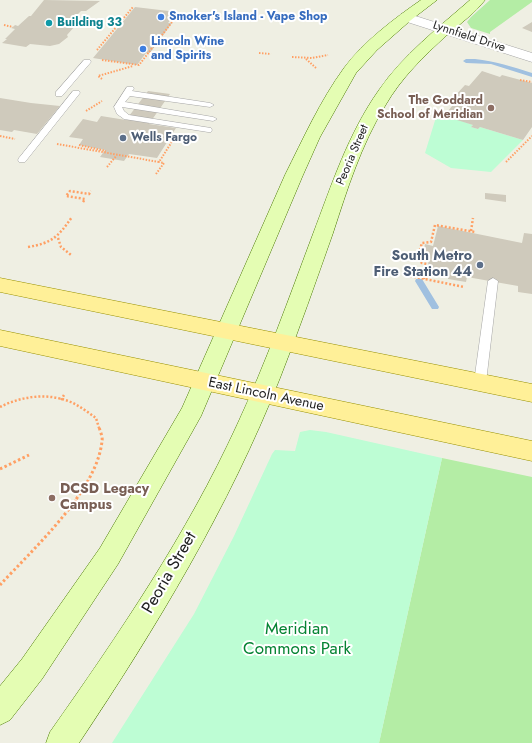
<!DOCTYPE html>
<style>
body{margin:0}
canvas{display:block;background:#efefe3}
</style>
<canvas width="532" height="743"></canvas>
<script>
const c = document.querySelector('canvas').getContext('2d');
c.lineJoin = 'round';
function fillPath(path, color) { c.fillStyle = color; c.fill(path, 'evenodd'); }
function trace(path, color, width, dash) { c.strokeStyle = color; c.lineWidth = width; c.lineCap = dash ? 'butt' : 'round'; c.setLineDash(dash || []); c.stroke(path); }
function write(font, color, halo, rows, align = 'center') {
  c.font = font + ' Jost,sans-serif'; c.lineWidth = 4; c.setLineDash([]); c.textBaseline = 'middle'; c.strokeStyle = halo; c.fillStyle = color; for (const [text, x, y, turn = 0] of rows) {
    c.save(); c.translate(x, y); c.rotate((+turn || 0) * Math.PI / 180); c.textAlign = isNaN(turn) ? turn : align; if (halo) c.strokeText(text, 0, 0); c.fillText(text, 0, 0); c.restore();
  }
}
fillPath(new Path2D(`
 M490 0H532V2L490 32V34L471 28 467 22 471 17Z
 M442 458 532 477V743H379Z`), '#b4eda5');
fillPath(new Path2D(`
 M437 114 445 115 473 125 471 127 478 129 480 127 523 140 491 172 451 168 425 153Z
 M310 430 326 432 442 458 379 743H112L194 614 234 536 272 454 275 450 295 451 300 432Z`), '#bdfdd4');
fillPath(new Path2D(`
 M475 59C495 61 513 67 532 73V77L491 64 466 63 463 61 466 59Z
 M416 279H422L439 307 438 309H432L415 281Z`), '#a0c0e0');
fillPath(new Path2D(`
 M44 0 100 1 86 11H81L74 18 80 19 72 26H75L67 35 68 37 59 44 50 46 30 44 26 47 2 43 7 39H5L15 29 11 28 13 27 15 25 18 26 29 16H31Z
 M135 7 177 12 168 23H172L150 53H146L137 65 93 58Z
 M532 22V32L522 28Z
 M482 71 500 77 502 75 532 83V127L523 140 480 127 478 129 471 127 473 125 444 116 457 100 452 99 465 85 469 86Z
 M148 91 170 94 149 124 176 128 157 158 129 154 124 161 100 157 105 150 79 145 83 139 69 137 83 119 97 122 101 116 126 120Z
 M0 98 31 103 60 106 37 134 14 130 12 132 0 130Z
 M485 193 506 195V202L485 199Z
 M438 226 522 243 524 233 532 234V294L518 292V286L467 277 466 282 448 279V275L427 271 429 259 422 258 425 244 433 246Z`), '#cfcabc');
const service = new Path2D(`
 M84 60H90L91 62 62 96H56V92Z
 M127 87H133L134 89 132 91 210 103 214 105 210 107 130 96 125 102 213 117 217 119 213 121 122 107 124 111 129 115 211 128 212 130 211 132H208L124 119 117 114 114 107Z
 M73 91H79L80 93 25 162H19L18 160 19 158Z
 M493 278 498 281 486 382 484 385 480 386 476 385 474 382 488 281Z`);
const minor = new Path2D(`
 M406 13 532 53V62L401 20 399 17 401 14Z`);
const secondary = new Path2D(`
 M421 0H437L411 20 377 50 356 73 320 137 303 175 201 416 118 564 42 679 10 720 0 725V686L22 659 100 548 182 408 285 175C303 139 320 101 344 68 363 42 395 18 421 0Z
 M470 0H485C475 13 460 24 447 35 424 56 401 78 385 106 361 145 347 190 333 233 316 281 299 330 280 378 229 507 156 628 79 743H46L50 732C119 634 187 534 237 425 266 363 289 298 313 234 332 184 348 134 379 90 403 55 438 28 470 0Z`);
const primary = new Path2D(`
 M0 278 532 384V402L0 292Z
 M0 330 532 441V461L0 346Z`);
trace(service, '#a5a5a5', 1);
trace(minor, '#a5a5a5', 1);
trace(secondary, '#4a7900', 1);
trace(primary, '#979000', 1);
trace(new Path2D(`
 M4 25 13 27
 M97 50 133 7
 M259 53 271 54
 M292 57 312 58 328 55
 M306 59 316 68
 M102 60 139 65 179 13
 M102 79 98 76 133 66
 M520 80 532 82
 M86 111 102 101
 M0 136 15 139
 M57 144 159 162 173 140
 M79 145 106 151
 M506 162 532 136
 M107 167 117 155
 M156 174 164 163 159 162`), '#ffa064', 2, [1.5, 1.5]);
trace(new Path2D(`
 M83 202 85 199 66 196 70 191 89 194 91 191
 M471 231 473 218
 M58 238 61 247 71 255
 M28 247C52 243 58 237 72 217
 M410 276 464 287
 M424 279 427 264 422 263 417 259 422 243 431 242 435 225 475 232
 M61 400 64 395
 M0 407C22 396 49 392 73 403 81 407 89 413 96 418L99 428`), '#ffa064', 2.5, [2, 2]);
trace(new Path2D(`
 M0 469 29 455
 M74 501 81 504
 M0 585C33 549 97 491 102 441 103 437 100 431 99 427`), '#ffa064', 3, [2.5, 2.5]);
fillPath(service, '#fff');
fillPath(minor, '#fff');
fillPath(secondary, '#e4fdb3');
fillPath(primary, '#fff098');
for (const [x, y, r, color] of [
 [161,17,4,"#3f7fe0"],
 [49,23,4,"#0f9aa8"],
 [143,49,4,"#3f7fe0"],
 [491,108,4,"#8d6e63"],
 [123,138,4,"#5c6f8a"],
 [480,265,4,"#5c6f8a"],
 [52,498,4,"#8d6e63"]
]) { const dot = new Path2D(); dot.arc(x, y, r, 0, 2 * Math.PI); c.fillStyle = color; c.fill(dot); trace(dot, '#fff', 1.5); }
write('bold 12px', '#366cbe', '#fff', [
 ["Smoker's Island - Vape Shop",169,17],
 ["Lincoln Wine",151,42],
 ["and Spirits",151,56]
], 'left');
write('bold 12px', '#0d838f', '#fff', [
 ["Building 33",57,23]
], 'left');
write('12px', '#1e1e1e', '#fff', [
 ["Lynnfield Drive",469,37,18],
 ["Peoria Street",353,155,-67]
]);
write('bold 12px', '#785e54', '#fff', [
 ["The Goddard",483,101],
 ["School of Meridian",483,115]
], 'right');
write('bold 12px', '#4e5e75', '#fff', [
 ["Wells Fargo",131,138]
], 'left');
write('bold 14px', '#4e5e75', '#fff', [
 ["South Metro",472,257],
 ["Fire Station 44",472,273]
], 'right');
write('14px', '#1e1e1e', '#fff', [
 ["East Lincoln Avenue",266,395,12]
]);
write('bold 14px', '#785e54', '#fff', [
 ["DCSD Legacy",60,490],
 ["Campus",60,506]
], 'left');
write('17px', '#1e1e1e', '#fff', [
 ["Peoria Street",170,573,-60]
]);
write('17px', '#058333', '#fff', [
 ["Meridian",297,630],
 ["Commons Park",297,650]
]);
</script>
